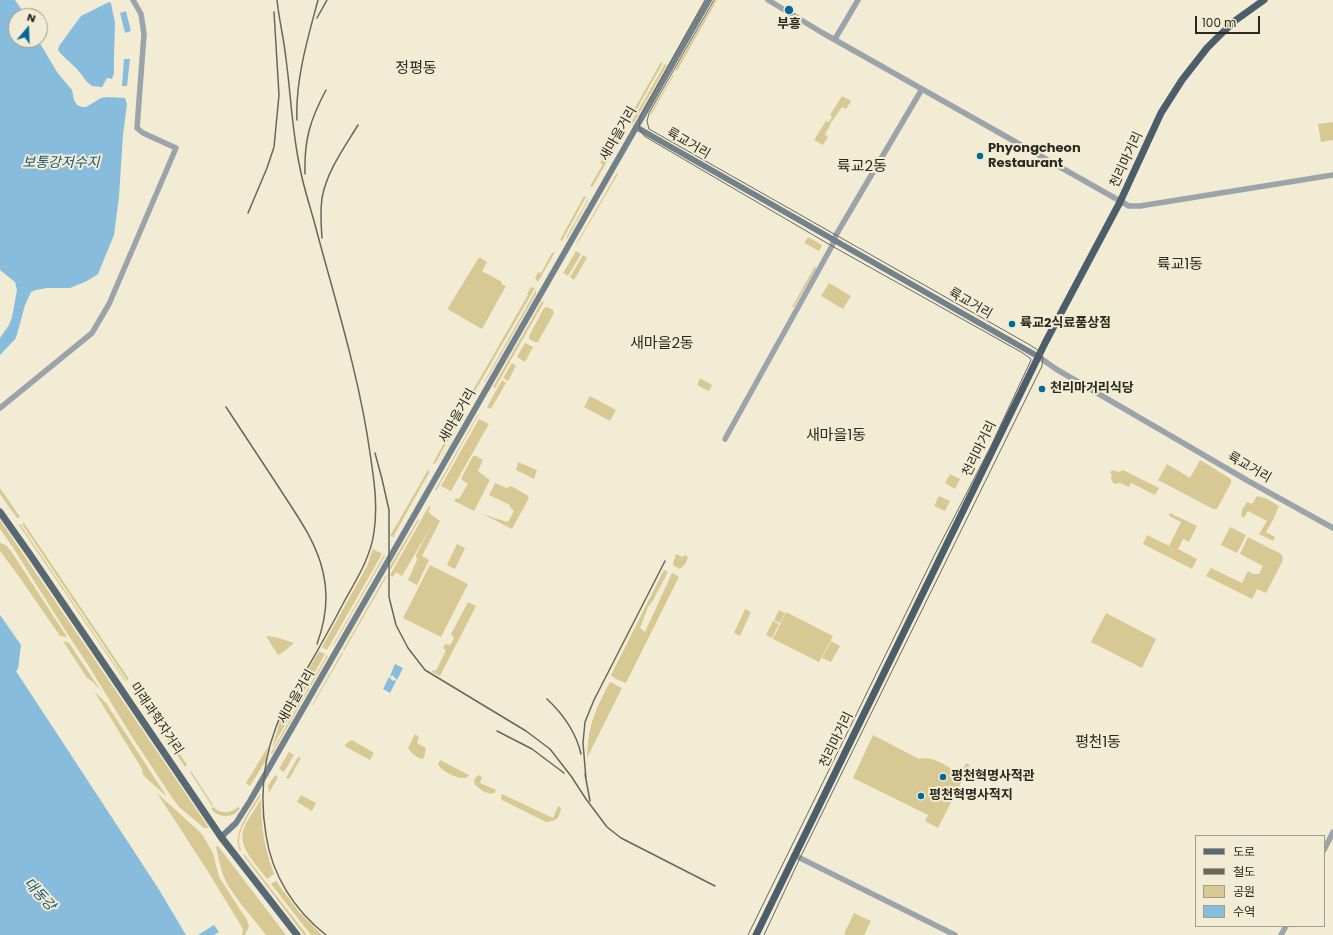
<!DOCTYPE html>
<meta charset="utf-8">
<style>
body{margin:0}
#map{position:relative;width:1333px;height:935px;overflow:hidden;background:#f2ecd5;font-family:Poppins,"Noto Sans KR",sans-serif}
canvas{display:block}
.legend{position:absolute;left:1195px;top:835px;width:130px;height:92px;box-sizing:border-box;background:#f2ecd5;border:1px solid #a29e8d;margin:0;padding:5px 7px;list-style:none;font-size:12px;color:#2b2920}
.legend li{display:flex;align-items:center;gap:8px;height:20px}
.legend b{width:20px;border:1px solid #a29e8d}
.north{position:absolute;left:8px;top:8px;width:40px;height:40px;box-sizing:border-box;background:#f2ecd5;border:1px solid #a29e8d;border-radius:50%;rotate:19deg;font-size:11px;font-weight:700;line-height:16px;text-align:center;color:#2b2920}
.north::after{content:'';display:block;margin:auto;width:14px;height:18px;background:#036a98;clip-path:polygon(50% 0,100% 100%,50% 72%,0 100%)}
.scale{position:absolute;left:1195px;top:16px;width:65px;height:18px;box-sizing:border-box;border:2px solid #2b2920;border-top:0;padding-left:5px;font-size:12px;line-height:14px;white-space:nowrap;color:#2b2920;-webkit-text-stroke:3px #f2ecd5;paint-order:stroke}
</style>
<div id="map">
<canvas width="1333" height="935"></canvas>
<ul class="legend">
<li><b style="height:5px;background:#576873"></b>도로</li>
<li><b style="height:5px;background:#6a6759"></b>철도</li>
<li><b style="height:11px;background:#d8c994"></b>공원</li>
<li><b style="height:11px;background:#88bcdd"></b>수역</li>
</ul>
<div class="north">N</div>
<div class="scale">100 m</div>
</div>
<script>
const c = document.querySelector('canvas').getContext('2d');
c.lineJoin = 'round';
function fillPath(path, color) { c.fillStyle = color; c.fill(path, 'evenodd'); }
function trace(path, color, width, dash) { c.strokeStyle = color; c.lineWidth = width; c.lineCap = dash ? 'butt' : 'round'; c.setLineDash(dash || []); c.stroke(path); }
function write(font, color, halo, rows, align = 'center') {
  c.font = font + ' Poppins,"Noto Sans KR",sans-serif'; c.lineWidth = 4; c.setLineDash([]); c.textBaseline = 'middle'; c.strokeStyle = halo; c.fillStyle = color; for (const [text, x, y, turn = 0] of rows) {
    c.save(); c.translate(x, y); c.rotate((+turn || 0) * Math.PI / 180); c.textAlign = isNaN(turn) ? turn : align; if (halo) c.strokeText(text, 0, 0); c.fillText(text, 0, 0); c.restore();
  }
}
fillPath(new Path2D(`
 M715 0H717L677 71 675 70Z
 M661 62 663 63 630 121 628 120Z
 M665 64 667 65 633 124 631 123Z
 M673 75H674L651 115 650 114Z
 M842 96 851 101 846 109 842 107 830 124H831L825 134 828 137 823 145 814 140 826 121 829 122 832 116 830 115Z
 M1333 122V140L1321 142 1318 124Z
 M618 132 623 134 613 151 608 149Z
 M606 153 610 156 593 186 591 187 590 186 603 164 600 163Z
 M617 173 618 174 577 244H576Z
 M584 196 586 197 562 241 560 240Z
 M588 199H589L567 239 566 238Z
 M808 237 822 245 819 251 804 243Z
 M576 251 581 254 568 276 563 273 572 258 577 260 572 258Z
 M555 252 538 282 535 278 538 272 541 273 552 253Z
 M583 255 587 258 574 280 570 277Z
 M479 257 487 262 482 271 502 282 501 284 506 286 482 329 449 310 448 308Z
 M815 266 816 269 794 307H792Z
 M829 283 851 296 843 309 821 296Z
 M531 287 535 288 475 391 473 390 528 295 527 294Z
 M536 290V294L485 382H484Z
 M542 301 544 302 495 388 493 387Z
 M547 307 553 310 554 313 538 342H535L529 339V336L544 308Z
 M525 343 533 347 525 362 517 357Z
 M512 363 516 366 508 381 503 378Z
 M700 378 712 385 709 391 697 385Z
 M502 380 506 383 491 409 487 407Z
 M590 396 616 410 610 421 584 407Z
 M470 406 438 464 437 465Z
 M479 414 436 491 435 490 477 416Z
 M459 416 461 417 435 464 433 463Z
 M479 419 489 424 451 491 441 486Z
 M473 456H476L483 460 478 471 490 480 474 511 454 501 456 498 459 499 468 484 461 479Z
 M1200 460 1231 479V483L1217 509H1213L1158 480 1167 464 1190 478Z
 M518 462 537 470 534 479 516 470Z
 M428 470 430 471 393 537 390 536Z
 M1112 470 1119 472 1123 470 1159 488 1155 495 1131 483 1129 487 1120 483 1115 484 1113 483 1111 478 1112 475 1110 473Z
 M950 474 960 479 955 489 945 483Z
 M495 483 507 488 511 486 527 495 529 498 512 529 481 513 497 519 508 522 514 511 510 507V505L489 495Z
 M0 488 20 517 17 518 0 494Z
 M939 496 950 501 945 511 934 506Z
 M1257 496 1265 498 1279 506 1273 520 1266 532 1275 537 1273 541 1259 534 1267 521 1248 511 1244 518 1241 516 1242 510 1247 502 1252 504Z
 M429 506H431L428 512 440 521 422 556 429 560 417 585 408 580 417 560 416 555 432 525 402 576 396 572 393 577 390 575Z
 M1170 513 1197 526 1189 542 1183 539 1178 549 1197 559 1192 569 1143 544 1147 535 1169 546 1181 522 1169 516Z
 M418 519 419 520 391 569 389 568Z
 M0 520 209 828H204L190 816 179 807 171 796 129 732 90 668 65 630 12 546 0 529Z
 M24 523 129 679 127 680 22 524Z
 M20 524 126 681 124 680 19 525Z
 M1230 527 1246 535 1237 553 1221 545Z
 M1248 537 1281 554 1283 557 1282 562 1266 593 1257 589 1252 599 1206 576 1211 568 1242 583 1248 571 1253 574H1259L1263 566 1240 554Z
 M0 543 6 545 11 551 67 637 60 636 20 578 0 551Z
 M457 544 465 548 455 569 447 565Z
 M373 549 382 554 327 650 322 647 367 566Z
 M676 554 682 557 685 555 688 557 686 563 680 569 674 566 673 563Z
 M384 555 385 556 334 645H333Z
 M430 565 468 584 441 637 403 618Z
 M664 570 668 572 652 602 648 607 640 628 645 632 672 573 679 577 626 683 616 679 611 675Z
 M386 575 387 576 344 651 343 650Z
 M468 602 476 606 440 676 432 672V670L435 671 437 669 446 650 443 648 445 644 450 645 454 638 451 634Z
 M745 609 751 612 740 636 734 633Z
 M779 610 785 613 780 623 774 620Z
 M786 612 833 636 819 662 773 639Z
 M1106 613 1156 639 1142 668 1091 642Z
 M773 621 779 624 772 638 766 635Z
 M266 636 275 637 294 643 286 650 278 655Z
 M63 641 69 643 102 692 93 682 87 678Z
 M831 641 840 646 831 662 822 658Z
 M319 651 325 654 272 748 281 718Z
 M342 652 343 653 313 705H312Z
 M327 655 328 656 272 754 271 753Z
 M610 682 622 688 587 758C588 726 595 710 610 682Z
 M133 683 157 719 153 720 130 685Z
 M94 691 106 703 167 797 143 775 142 769Z
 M159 723 187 765 185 767 158 726Z
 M415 734 419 737 417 743 426 748 424 758 421 759C415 756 411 753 408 748Z
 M873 735 919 759C932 756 943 764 954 770V772L960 775 966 763 970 765 938 828 925 821 928 815 853 778Z
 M352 740 374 753 370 760 346 747 345 745 348 742Z
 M269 745 266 760 250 786 246 783Z
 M289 752 294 755 284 772 279 769Z
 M298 757 301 758 289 779 286 778Z
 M440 760 469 775 466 778C458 779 441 772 438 764Z
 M191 771 213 805 212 806 190 772Z
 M275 775 278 777 269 793 268 786Z
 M479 775 482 777 480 783 496 790 494 793C487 795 480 789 475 785L474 781 476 777Z
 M157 793 202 834 213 853 219 877 247 920 249 926 245 935H242L243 929 207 870Z
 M260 794 261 795C253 810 233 833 241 850L240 851C231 834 251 809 260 794Z
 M502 794 553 818 558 806 561 808C560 817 556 822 546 822L502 800 501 798Z
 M301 795 316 803 312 811 297 802Z
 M261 799C261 827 264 847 274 874L267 879C258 866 238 848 243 831 246 821 256 808 261 799Z
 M213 807C221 814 230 814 238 807L240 808C234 819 218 818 211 809Z
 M218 846 286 935H266C252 916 233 898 224 877 220 867 218 857 216 847Z
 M244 854 307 935H304L243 855Z
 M276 881 299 912 322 935H311L271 884Z
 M854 913 871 921 864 935H846L844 934Z`), '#d8c994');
fillPath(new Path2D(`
 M0 0H15L26 16H16V40H38L57 72 72 90 74 100 77 105 82 107H86L101 98 107 97 125 98 127 104 123 135 119 197 114 235 98 274 87 281 70 288H47L36 290 31 292 25 305 16 338 0 355V338L9 325 12 317 17 290 15 282 0 270Z
 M109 2 111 3 115 23 114 58V73L112 79 107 78 102 87 92 86 87 82 77 69 61 54 58 50 59 46 81 16Z
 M126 11 131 31 125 33 120 13Z
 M124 59H130L127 86H122Z
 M0 615 21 645 18 669 16 671 158 888 186 935H0Z
 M395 664 403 668 397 680 392 675 391 677 390 676Z
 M389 677 393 681 394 680 396 681 390 693 383 689Z
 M214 925 219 932 214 935H198Z`), '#88bcdd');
trace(new Path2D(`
 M768 0 821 32 1129 206H1140L1333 175
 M835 39 858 0
 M1039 357 1056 369 1250 482 1333 528
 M0 408 92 333 109 304 176 148 143 133 137 128 144 34 141 14 133 0
 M725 439 832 246 836 235 922 89
 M1324 850 1333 832
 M794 855 955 935
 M1281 935 1286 926`), '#9aa4aa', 5.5);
trace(new Path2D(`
 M636 127 1039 357
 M221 837 236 823 250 801 388 561 709 0`), '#73818a', 6);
trace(new Path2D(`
 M0 512 31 556 221 837 297 935`), '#576873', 7);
trace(new Path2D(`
 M756 935 1045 343 1120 202 1161 113 1182 80 1207 48 1221 34 1236 20 1264 0`), '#4c5e69', 7);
trace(new Path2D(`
 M705 0 640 116 639 127 644 136 832 246 1021 352 1030 358 1031 360 990 448 934 556 748 935
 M714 0 649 113 647 121 649 129 1030 345 1039 351 1043 357 1042 366 800 858 764 935`), '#6a6759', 1);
trace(new Path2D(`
 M277 0C279 20 284 39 286 59 291 95 292 132 300 168 303 185 309 203 314 221 334 297 359 374 370 453 374 479 378 505 374 532 371 556 357 579 345 600 332 625 318 650 304 674 294 691 283 708 276 727 263 761 260 799 266 835 272 875 294 910 326 935
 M317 18 327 0
 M297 120C295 81 308 37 318 0
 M305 174C304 140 310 120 326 90
 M248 213 267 168 274 147 279 95 274 12
 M322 238C321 225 320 212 322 198 327 171 344 148 358 125
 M226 407C243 433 260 459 278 486 295 513 316 540 323 572 329 596 325 622 317 644
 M375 453 382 479 389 510V597L396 625 408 648 425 670 526 731 550 749 571 776 586 799 607 827 621 838 715 886
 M547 699C563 714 576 732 581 754
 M497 731 532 749 564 773
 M585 774 590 801
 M586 779 583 743 585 722 594 700 665 561`), '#6a6759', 1.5);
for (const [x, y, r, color] of [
 [789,10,5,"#036a98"],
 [980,156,4,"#036a98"],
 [1012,324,4,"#036a98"],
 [1042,389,4,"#036a98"],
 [943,777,4,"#036a98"],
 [921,796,4,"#036a98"]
]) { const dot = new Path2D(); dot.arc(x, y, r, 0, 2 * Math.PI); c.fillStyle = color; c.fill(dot); trace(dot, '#f2ecd5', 1.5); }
write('bold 13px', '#2b2920', '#f2ecd5', [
 ["부흥",789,25,"center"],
 ["Phyongcheon",988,149],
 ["Restaurant",988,164],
 ["륙교2식료품상점",1020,324],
 ["천리마거리식당",1050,389],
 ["평천혁명사적관",951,777],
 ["평천혁명사적지",929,796]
], 'left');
write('13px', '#2b2920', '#f2ecd5', [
 ["새마을거리",619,134,-60],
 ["륙교거리",688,144,30],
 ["천리마거리",1127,160,-65],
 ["륙교거리",970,304,30],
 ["새마을거리",458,416,-60],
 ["천리마거리",980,449,-64],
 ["륙교거리",1249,468,30],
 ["새마을거리",297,697,-60],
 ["미래과학자거리",156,719,56],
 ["천리마거리",837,740,-64]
]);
write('italic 14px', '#1c587a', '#f2ecd5', [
 ["보통강저수지",61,163],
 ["대동강",39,895,47]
]);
write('15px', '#2b2920', '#f2ecd5', [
 ["정평동",416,69],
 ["륙교2동",862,167],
 ["륙교1동",1180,265],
 ["새마을2동",662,344],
 ["새마을1동",836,436],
 ["평천1동",1098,743]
]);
</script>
